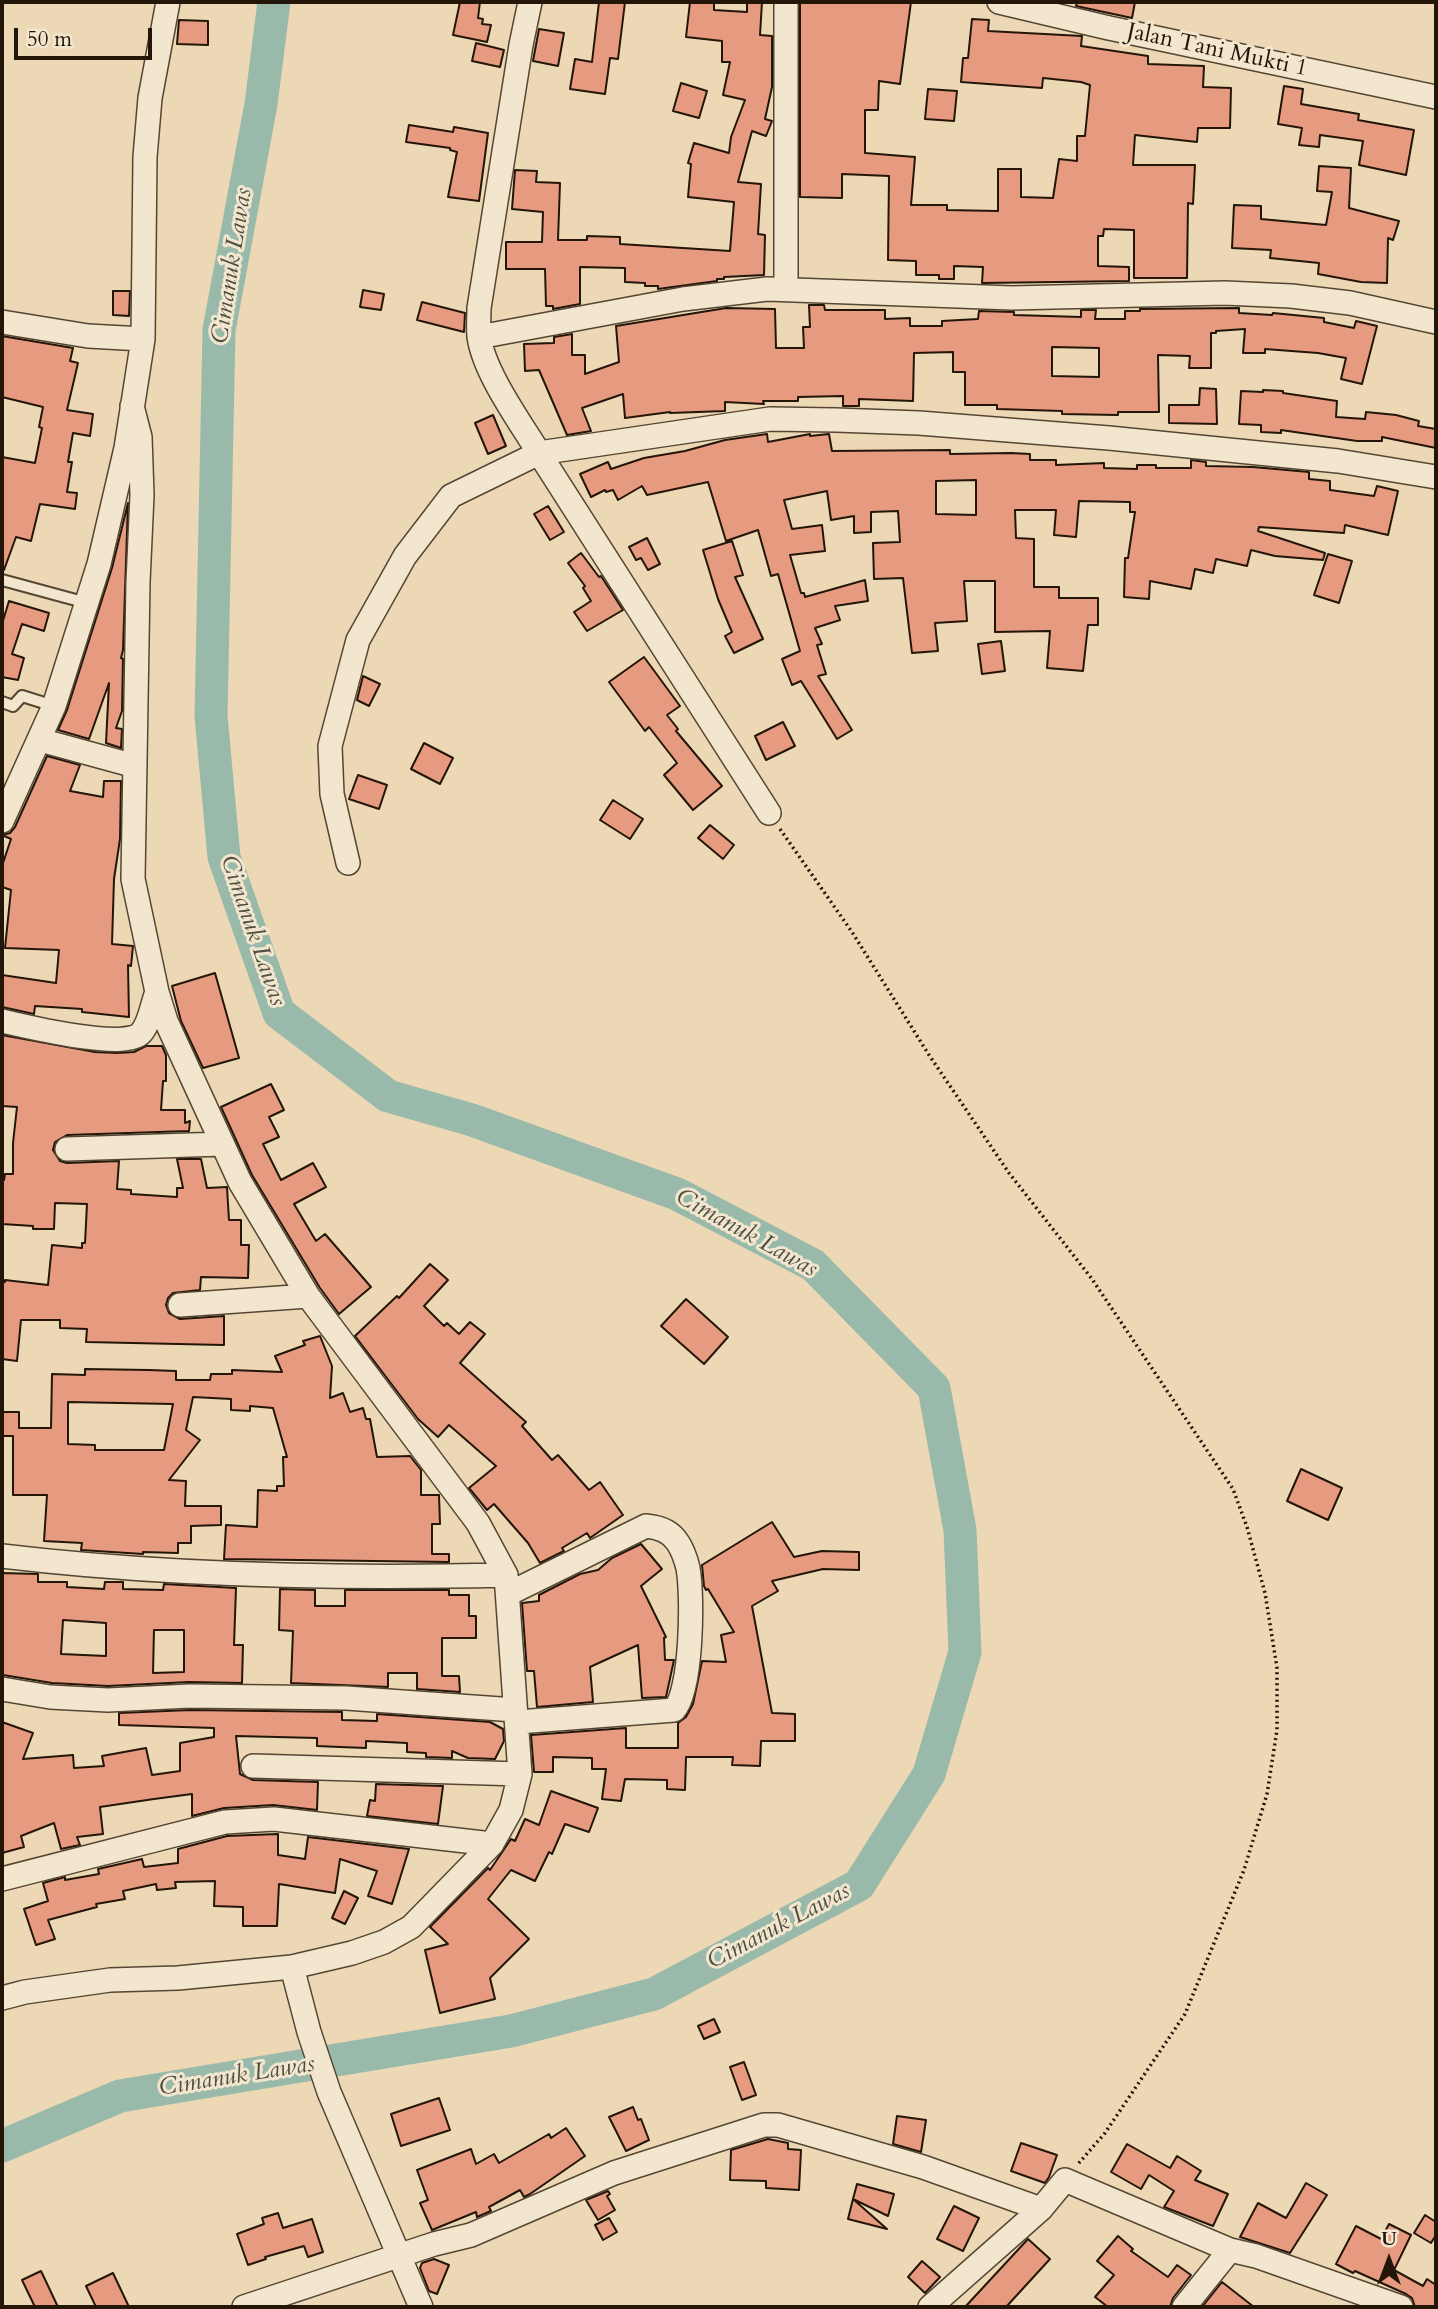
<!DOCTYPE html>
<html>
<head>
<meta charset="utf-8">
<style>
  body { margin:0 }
  #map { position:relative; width:1438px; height:2309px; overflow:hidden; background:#ecd8b4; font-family:Cardo,serif }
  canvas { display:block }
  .frame { position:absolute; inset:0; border:4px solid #231609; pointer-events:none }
  .north { position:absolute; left:1354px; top:2225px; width:70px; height:70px; -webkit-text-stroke:5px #f3e6ce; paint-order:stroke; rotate:0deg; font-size:19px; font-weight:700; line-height:28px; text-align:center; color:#231609 }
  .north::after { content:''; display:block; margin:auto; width:24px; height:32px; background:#231609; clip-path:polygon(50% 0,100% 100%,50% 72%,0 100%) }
  .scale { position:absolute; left:14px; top:28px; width:138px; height:32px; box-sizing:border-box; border:4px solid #231609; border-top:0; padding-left:9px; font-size:21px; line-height:24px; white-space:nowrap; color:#231609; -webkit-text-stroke:5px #f3e6ce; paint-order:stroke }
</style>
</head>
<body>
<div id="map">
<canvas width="1438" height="2309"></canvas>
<div class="frame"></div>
<div class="north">U</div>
<div class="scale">50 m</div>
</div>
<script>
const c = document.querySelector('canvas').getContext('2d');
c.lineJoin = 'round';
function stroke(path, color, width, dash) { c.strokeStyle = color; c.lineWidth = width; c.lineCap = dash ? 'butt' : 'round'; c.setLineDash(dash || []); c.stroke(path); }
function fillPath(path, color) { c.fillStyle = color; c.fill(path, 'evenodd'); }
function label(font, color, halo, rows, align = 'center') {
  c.font = font + ' Cardo,serif'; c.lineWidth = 6; c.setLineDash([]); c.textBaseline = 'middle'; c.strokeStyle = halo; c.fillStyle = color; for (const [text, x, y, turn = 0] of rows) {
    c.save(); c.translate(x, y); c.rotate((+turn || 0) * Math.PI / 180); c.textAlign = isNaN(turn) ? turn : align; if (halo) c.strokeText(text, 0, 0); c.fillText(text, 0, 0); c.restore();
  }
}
stroke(new Path2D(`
  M2,2146L120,2096L511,2031L654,1994L859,1885L929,1774L965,1652L960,1530L934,1388L813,1265L677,1194L472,1120L388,1096L279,1013L224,857L211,716L219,330L261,104L274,2`), '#99baaa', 33);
const building = new Path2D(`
  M460,2H480L478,18L483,19L482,24L491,25L487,42L453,35Z
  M599,2H625L618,59L610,58L605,94L570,89L575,59L592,62Z
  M690,2H714V10L747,12V2H762L760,35L772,36V87L765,119L772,121L766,136L752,131L738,182L761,184L758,234L765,235L764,275L724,277V279H717V281L658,289V286H645V283L625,282V268L580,267V304L553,309V306H546L545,269H506V242H542L543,212L512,209L515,170L537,171L536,182L560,183L558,240H587V236L620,237V244L730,251L734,202L688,197L691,164L688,163L694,143L729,153L731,137L745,100L723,95L730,62H722V41L686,37Z
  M800,2H911L900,84L879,81L878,110H865V153L915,157L911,205H947V210L998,211V169H1021V197L1053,198L1059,159L1077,161V136H1085L1090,85L1081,82L1043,78L1042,88L961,82L963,58H968L972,19L989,20L988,31L1082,36L1081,46L1148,56V64L1204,66L1203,87L1231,88L1230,128H1198L1197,142L1135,135L1133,165H1195L1193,204L1188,203L1187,278H1134V230L1104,229L1103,236H1098V266L1129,267V281L982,283L983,267L954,266V279H939V275H916V261L888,260L889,176L842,174V198L800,197Z
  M1077,2H1135L1132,18L1076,6Z
  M179,20L208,21V45L177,44Z
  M539,29L564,33L558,66L533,61Z
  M476,43L504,50L500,67L472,61Z
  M681,83L707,91L699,118L673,111Z
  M1284,86L1303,89L1301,104L1359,114L1358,120L1414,130L1406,175L1359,165L1363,141L1320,135L1319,147L1299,145L1302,128L1278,124Z
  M928,89L957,91L954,121L925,119Z
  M409,125L453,132L454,127L488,133L479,201L448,197L457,152L450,150V148L406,142Z
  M1319,166L1351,168L1349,208L1399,221L1393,240L1388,238L1387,283L1361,282L1318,274L1319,263L1270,258L1271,250L1232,248L1234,205L1261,206V219L1326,225L1332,192L1317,191Z
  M363,290L384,294L381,310L360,307Z
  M113,291H130L129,316L113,315Z
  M422,302L465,313L464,332L417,320Z
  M809,305H824L825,310H885V319L910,318V326H942V321L978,319L979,311L1014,312V315L1081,317V310H1096L1095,319H1125V311H1140V309L1239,308V313L1272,315L1273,313L1324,318V322L1354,328L1356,321L1377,326L1362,384L1341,379L1346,358L1318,353L1265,349V353H1243L1245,329L1216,331V333H1211V368H1189L1190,356L1158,355L1159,412H1118V415L1062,414V411L997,409V405H965V372H953V352L914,353L913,401L859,399V406H843V396L798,397V401H763L764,404L725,402V411L670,413V412L625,418L623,394L582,408L591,431L567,435L539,370L525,371L524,344L554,343V337L572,334V355H585V374L619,362L616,326L726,308L775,309L776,348H804L803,327H810ZM1052,347L1099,348V377L1052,376Z
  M2,336L73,348L70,361L78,363L67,410L93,414L90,436L73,433L68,462H72L67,492L77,493L75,509L40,504L31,541L16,537L4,570H2V457L35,463L42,428L39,427L43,407L2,397Z
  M1200,388L1216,389L1217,424L1169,423V405H1199Z
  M1263,390L1283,391V393L1337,401L1336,417L1365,419L1366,412L1396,415L1419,421L1418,426L1436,429V448L1382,437V441H1357L1281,430V433L1261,432V425L1239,424L1241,391L1263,392Z
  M493,415L506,446L488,454L475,423Z
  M767,434L768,442L810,434V436L829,434L832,451L950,450V454L1011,453L1030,454V460H1056V465L1104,463V468L1137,469V465H1156V468H1191V460L1206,462V466L1253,467L1309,472V479L1330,481V490L1374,496L1377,486L1398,491L1388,535L1345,525L1344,533L1259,527L1258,531L1325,553L1323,560L1275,556L1251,550L1247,566L1216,559L1213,573L1195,569L1191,589L1150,581L1149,599L1124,597L1125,558H1128L1135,512H1130V502L1079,501L1076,537L1054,535L1056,510H1015L1016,538L1034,539V587H1059V598H1098V625H1088L1083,671L1047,668L1050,631L995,632V581H964L967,621L935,623L938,651L912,653L903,578L874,579L873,543L900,542L898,511L871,512V532L854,533V516L831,520L827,491L784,500L792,529L822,525L825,551L790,555L801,593H804L805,597L865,580L868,601L835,606L840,620L815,628L822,644L817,645L826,674L818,676L852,730L837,739L801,681L792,685L782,659L800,651L778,574L771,576L758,530L726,541L708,482L647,495L642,486L618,500L613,490L606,492L605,490L591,497L580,474L608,462L611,469L644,458L685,451L725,440ZM976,480V515L936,514V481Z
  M128,503L123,650L121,658L123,659L122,711L116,728L122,729L121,748L106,743L109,683L89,739L58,730L67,710L112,568Z
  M548,506L564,532L550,540L534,514Z
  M647,538L660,564L648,570L641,558L636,560L629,547Z
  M732,541L743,575L735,577L763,639L734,653L725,636L732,632L718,599L703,550Z
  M581,553L599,577L601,576L623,610L587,631L574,612L591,601L583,588L585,586L568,563Z
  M1328,554L1352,561L1339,603L1314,595Z
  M9,601L49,613L44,631L22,624L12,654L24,658L18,680L2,677V624Z
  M1001,641L1005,671L982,674L978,644Z
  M644,657L680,706L667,715L678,729L676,731L722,786L693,810L664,775L677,763L649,727L645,731L609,682Z
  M363,676L380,684L369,706L357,700Z
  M783,722L795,746L766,760L755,736Z
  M424,743L453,758L440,784L411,769Z
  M47,756L80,765L70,791L103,797L104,781H121L120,839L114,879L112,944L133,946L131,966L128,965L129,1017L82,1012V1009L35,1006L34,1014L2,1007V975L56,983L59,950L5,948L11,890L2,887V866L11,839L2,835L10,833L15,827Z
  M358,775L387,785L379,809L349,799Z
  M613,800L643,819L630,839L600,820Z
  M710,825L734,845L723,859L698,838Z
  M215,973L239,1058L203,1068L181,1021L172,986Z
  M2,1035L95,1052L117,1053L134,1052L146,1046H162L166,1055V1081H163L161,1110H185V1123L190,1121L189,1131L67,1135L55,1142L53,1150L60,1161L67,1163L119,1161L117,1189L131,1190V1194L177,1197V1188H183L177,1159H201L207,1188L227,1187L229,1220H241V1245H249L248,1278L201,1277L200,1290L173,1293L168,1298L166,1305L169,1313L180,1319L224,1316V1345L86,1342L87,1329L60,1328V1320H21L17,1361L2,1359V1282H5V1280L48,1285L52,1245L82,1248V1243H85L87,1204L55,1203L54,1229H33V1226L2,1224V1179L4,1180L5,1174H13V1143L17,1107L2,1106Z
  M271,1084L284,1110L269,1117L279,1137L263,1144L281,1180L313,1163L326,1187L294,1204L316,1241L325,1234L371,1287L339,1314L320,1288L252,1175L221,1107Z
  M430,1264L448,1280L424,1306L444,1326L447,1323L459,1334L470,1322L485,1334L460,1363L526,1422L522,1426L552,1460L558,1455L589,1490L600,1482L623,1515L590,1538L587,1533L562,1548L564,1551L540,1563L528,1543L494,1504L487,1510L469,1488L496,1466L449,1425L438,1437L418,1419L355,1336L397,1296L399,1298Z
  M686,1299L728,1337L704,1364L661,1326Z
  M320,1336L332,1366L330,1398L343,1393L350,1412L363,1408L366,1419H370L377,1457L410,1456L421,1470V1495H439L440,1524H432V1554H449V1562L224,1559L226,1525L257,1527L258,1490L277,1491V1486H284L283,1457H287L273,1408L250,1406V1411L231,1410V1399L193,1397L186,1430L200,1440L169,1480L186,1481L185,1506H221V1525L191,1526V1543H178V1553L143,1552V1554L81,1550L82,1543L44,1541L47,1495H13V1436H2V1412H19V1428H51L52,1374L85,1375V1369L149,1370L176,1371V1380H210L211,1374H232V1370L282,1372L275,1356L305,1345L303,1341ZM68,1402L173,1404L164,1450H95V1445L68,1444Z
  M1301,1469L1342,1488L1328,1520L1287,1501Z
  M772,1522L794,1557L822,1551L859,1552V1570L823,1569L772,1581L778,1591L752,1606L772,1713L795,1714V1741H761L760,1766L732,1765L733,1757H686L685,1790L667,1789V1780L625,1779L621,1801L602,1799L606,1769H592V1758L553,1757V1772H534L531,1735L626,1728V1748H678V1723L686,1717L693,1704L702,1661L726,1662L721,1635L734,1632L708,1589L706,1590L704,1586L702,1565Z
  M641,1544L662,1569L641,1586L666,1637L664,1638L665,1660H674L666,1697L642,1698L638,1645L590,1667L593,1702L537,1707L534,1671H527L522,1603L539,1601V1595L580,1574L598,1570L612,1558Z
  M2,1573L38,1574V1582H67V1587L104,1589L105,1582H123V1589L163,1590L164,1584L236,1588L234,1645H243L242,1683L189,1682L108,1686L52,1683L3,1675ZM63,1620L106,1623V1656L61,1654ZM154,1630H184V1672L153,1673Z
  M280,1589L315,1590V1606H345V1590H449V1595H469V1616H476V1638H442V1676H459L460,1692L417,1689V1673H388V1687L291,1683L293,1631L279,1630Z
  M190,1710L342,1712V1720L377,1721V1714L490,1722L503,1729L504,1741L495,1759L468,1758L452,1751V1758L426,1757V1753L407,1752V1743L366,1741V1748L340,1747L317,1746V1738L236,1736L240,1774L253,1780L318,1782L317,1810L273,1805L224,1808L192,1816V1794L154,1799L100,1807L103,1834L77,1837L80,1845L61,1849L54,1823L21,1836L24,1847L2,1853V1722L33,1733L23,1759L73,1755L74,1768L104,1766L102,1756L146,1748L152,1775L180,1771V1743L214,1737V1728L119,1725V1713Z
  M376,1784L443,1786L438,1824L367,1816L370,1800L375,1801Z
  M551,1791L598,1808L589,1832L565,1824L552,1854L549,1852L535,1881L511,1870L488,1899L529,1939L490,1978L495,1999L440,2013L425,1950L448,1944L430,1927L488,1868L490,1870L511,1839L515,1841L525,1819L539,1825Z
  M278,1834V1855L305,1859L308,1837L409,1849L392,1904L368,1896L377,1871L340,1859L335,1893L279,1884L277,1926H243V1907L214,1906L215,1881L175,1882L176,1888L157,1890L156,1884L123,1891L125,1899L96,1904L97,1907L48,1920L55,1939L36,1945L24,1909L48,1901L43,1883L65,1877V1880L99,1874L98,1869L142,1859L144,1867L178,1863V1849L227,1836Z
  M344,1891L358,1898L345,1924L332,1918Z
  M714,2019L720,2032L704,2039L698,2026Z
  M744,2062L756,2095L742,2100L730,2067Z
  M439,2098L450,2130L401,2146L391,2114Z
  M633,2107L638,2120L641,2119L649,2140L626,2151L609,2117Z
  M897,2116L926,2120L921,2152L893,2144Z
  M566,2128L585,2156L530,2194L524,2197L520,2190L489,2207L491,2211L477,2217L476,2212L432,2230L420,2203L428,2200L417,2170L471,2149L476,2164L494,2154L499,2163L549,2134L551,2138Z
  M768,2139L788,2143V2149L801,2150L799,2190L766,2188V2181L730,2180L731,2150Z
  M1021,2143L1057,2155L1049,2177L1045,2183L1011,2171Z
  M1127,2144L1170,2168L1177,2156L1201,2171L1195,2180L1228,2194L1213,2226L1164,2207L1174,2191L1149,2175L1141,2189L1111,2172Z
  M1306,2183L1327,2195L1290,2253L1240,2237L1258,2203L1286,2218Z
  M857,2184L894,2194L888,2216L853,2199Z
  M608,2191L610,2194L607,2196L615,2210L598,2220L586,2200Z
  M853,2199L887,2229L848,2219Z
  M954,2206L979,2218L963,2251L937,2239Z
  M278,2213L283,2228L312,2219L323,2252L308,2257L304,2246L265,2257L266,2259L248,2265L237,2234L264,2224L262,2218Z
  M1425,2215L1436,2222V2235L1431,2243L1414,2233Z
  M609,2218L617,2232L603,2240L595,2225Z
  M1389,2224L1411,2235L1394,2270L1423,2286L1427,2279L1436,2285V2307H1415L1412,2298L1406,2294L1355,2271L1353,2273L1336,2264L1356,2226L1381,2239Z
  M1118,2236L1133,2249L1131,2251L1168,2277L1177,2265L1191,2275L1173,2298L1170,2307H1108L1095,2297L1114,2275L1097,2261Z
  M1028,2239L1050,2259L1006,2307H965Z
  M434,2259L449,2265L437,2294L429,2291L420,2268L422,2263Z
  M922,2261L940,2277L925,2293L908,2277Z
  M41,2271L58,2307H35L22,2280Z
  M113,2273L129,2307H96L86,2286Z
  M1222,2282L1254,2307H1202Z`);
fillPath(building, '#e69a80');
stroke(building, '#231609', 2);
const service = new Path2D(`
  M2,580L87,603
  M2,702L13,706L22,696L54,706`);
const minor = new Path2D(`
  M530,2L521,45L479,308C479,317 478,327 479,336C483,371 520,422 539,453L769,813
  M999,2L1109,28L1436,97
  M786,289V2
  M2,322L88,336L143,339
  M479,337L683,299L767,289L1012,298L1225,293L1291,296L1350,303L1436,322
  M40,740L135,766
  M2,821L54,706L99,564L126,448L143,339L145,157L150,98L168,2
  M348,863L332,794L330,746L358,640L405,556L451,496L539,453L770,419L836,420L919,423L1109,438L1338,461L1436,477
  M2,1021C24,1026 126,1051 141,1033C150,1023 152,1004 157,992
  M67,1149L222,1144
  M180,1305L308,1296
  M2,1556C169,1576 337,1579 506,1575
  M508,1594L646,1526C658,1527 671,1531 678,1543C682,1549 686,1560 688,1568C693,1595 692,1691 674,1710L518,1722
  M2,1689L50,1697L108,1700L190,1696L346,1698L515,1710
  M253,1766L520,1774
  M2,1879L225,1822L274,1819L492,1844
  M292,1967L309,2032L329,2092L421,2307
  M2,1998L25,1992L110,1980L178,1978L292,1967L352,1953L384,1942L411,1927L492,1844L511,1810L520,1774L506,1575L478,1523L308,1296L240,1182L166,1021L157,992L133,879L138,582L142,495L140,437L132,406
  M244,2307L434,2244L471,2235L614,2173L764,2125H778L923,2167L1041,2209
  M930,2307L1041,2209L1065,2180L1230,2250L1256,2256L1401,2307
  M1184,2307L1230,2250`);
stroke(service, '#554634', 14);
stroke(minor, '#554634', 26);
stroke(new Path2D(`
  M780,829L852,932L929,1055L1009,1173L1092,1279L1233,1489L1247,1527L1265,1593L1277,1668V1730L1267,1794L1244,1870L1185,2014L1105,2133L1078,2164`), '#231609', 3.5, [2, 3.5]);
stroke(service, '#f3e6ce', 10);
stroke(minor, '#f3e6ce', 23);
label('23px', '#231609', '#f3e6ce', [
  ["Jalan Tani Mukti 1",1217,51,12]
]);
label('italic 24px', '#4c4f41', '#f3e6ce', [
  ["Cimanuk Lawas",233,266,-81],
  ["Cimanuk Lawas",252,931,71],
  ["Cimanuk Lawas",746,1234,29],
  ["Cimanuk Lawas",779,1927,-28],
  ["Cimanuk Lawas",237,2077,-9]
]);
</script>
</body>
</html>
